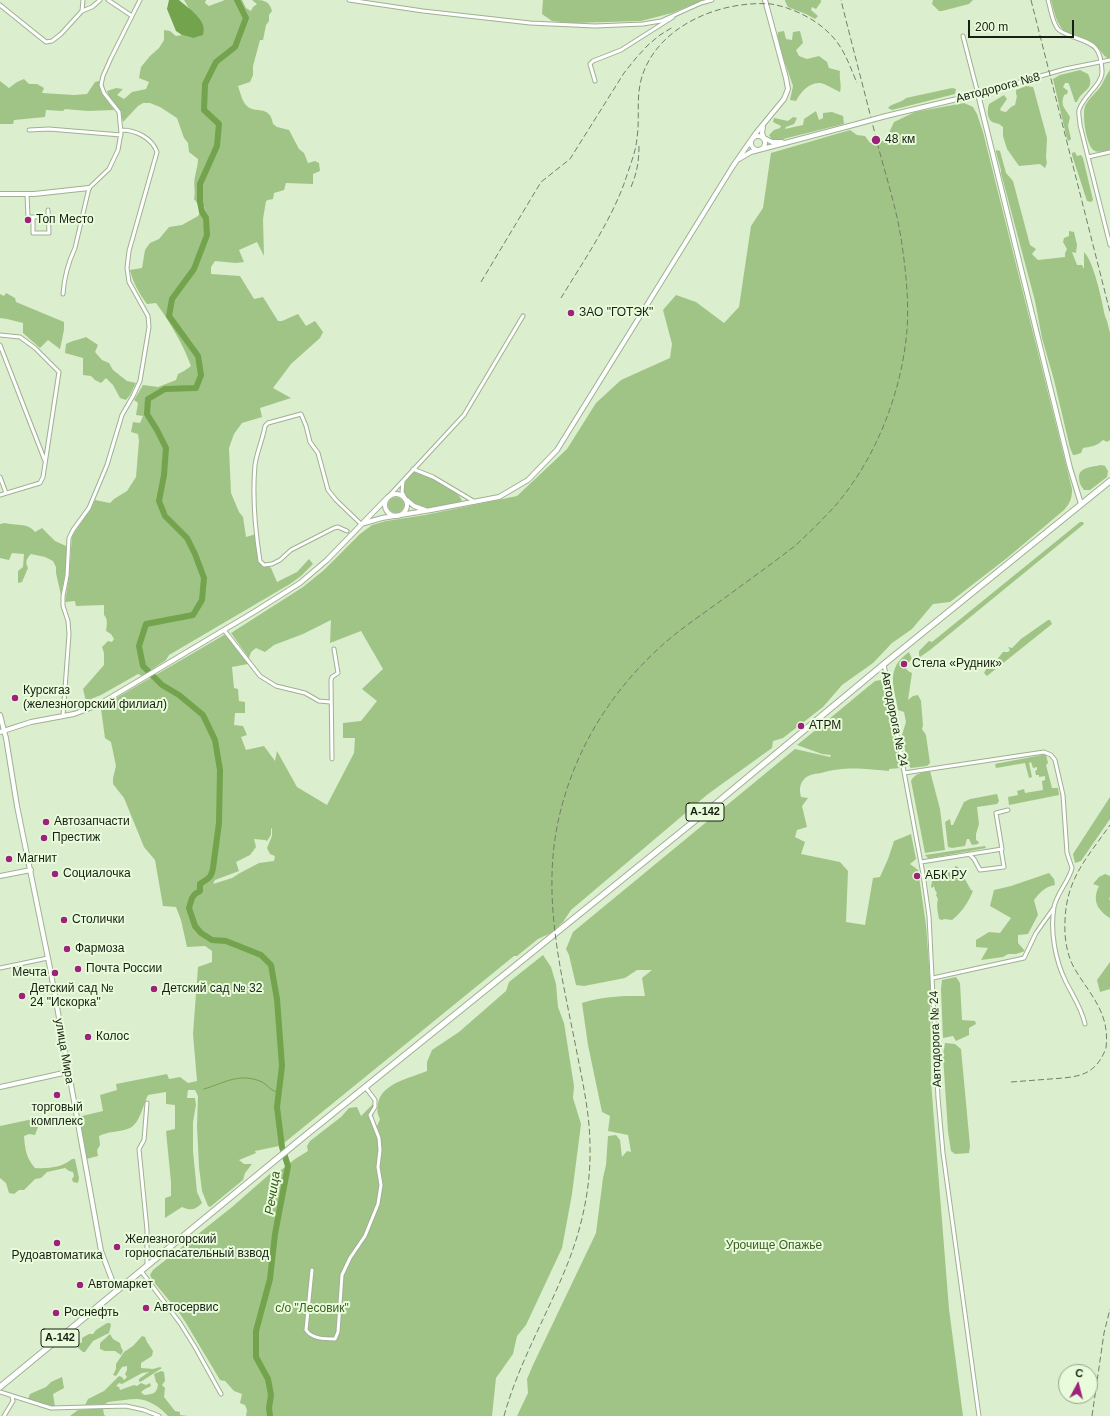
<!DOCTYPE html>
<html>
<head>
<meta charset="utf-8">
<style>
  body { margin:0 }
  #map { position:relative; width:1110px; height:1416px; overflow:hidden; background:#dbeece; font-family:Arial,sans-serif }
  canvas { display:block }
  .north { position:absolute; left:1058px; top:1364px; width:40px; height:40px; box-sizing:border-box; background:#e8fcdb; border:1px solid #95a48b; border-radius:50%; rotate:7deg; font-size:11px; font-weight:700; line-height:16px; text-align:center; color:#181f13 }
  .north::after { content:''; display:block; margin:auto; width:14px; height:18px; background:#9d2279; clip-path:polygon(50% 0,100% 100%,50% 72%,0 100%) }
  .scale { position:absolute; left:968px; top:20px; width:106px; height:18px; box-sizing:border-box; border:2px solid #181f13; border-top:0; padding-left:5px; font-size:12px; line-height:14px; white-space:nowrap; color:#181f13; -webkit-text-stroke:3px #e8fcdb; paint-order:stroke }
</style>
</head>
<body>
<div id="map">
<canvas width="1110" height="1416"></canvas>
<div class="north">С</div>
<div class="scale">200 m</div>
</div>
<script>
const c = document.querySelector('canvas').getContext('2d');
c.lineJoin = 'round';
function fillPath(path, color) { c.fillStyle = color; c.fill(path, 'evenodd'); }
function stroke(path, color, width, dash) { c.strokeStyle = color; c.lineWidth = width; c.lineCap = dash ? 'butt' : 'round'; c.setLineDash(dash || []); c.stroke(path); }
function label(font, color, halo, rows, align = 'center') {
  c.font = font + ' Arial,sans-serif'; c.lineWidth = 4; c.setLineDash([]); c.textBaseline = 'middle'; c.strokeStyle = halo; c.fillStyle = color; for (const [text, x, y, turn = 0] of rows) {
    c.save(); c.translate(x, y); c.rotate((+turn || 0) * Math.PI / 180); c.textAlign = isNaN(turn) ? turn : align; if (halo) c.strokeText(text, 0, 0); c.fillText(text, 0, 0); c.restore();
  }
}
fillPath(new Path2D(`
  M184,0H206L205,3L209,6L225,0H242L246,8L251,11L253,7L257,4L252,0C263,0 269,0 272,11L269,15V21L266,25L263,40H260L253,66V75L250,82L238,86C240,91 242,102 247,106C255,114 270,104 273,124L277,127L289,130L299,149L304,153L308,163L315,161L319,163L320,171L313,174V184L286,183L284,190L274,193L273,199L268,200L266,201L263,219L264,256L257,242L239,250L244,262L236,263L215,261L211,267V274L240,276L254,299L263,297L278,321H282L298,314L306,326L315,321L323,332L320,338L291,364L273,388L291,398L260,408L262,417L242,423L234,434L229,448L231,493L239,512L243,517L246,537L256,534L260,561L271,568L277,582L297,572L309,559L313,564L301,576L290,584L169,655L166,660L142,676L138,674L101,695L86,701L83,689L104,665V653L102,647L108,641L112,642L114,639L111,634L106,631C107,625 108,619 104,615V605L76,606L75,601L65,602L69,577L72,536L92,507L95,500L110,503L114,499L127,491L136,477L139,441L138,434L131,432L133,422L140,423L143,416L136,415L138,403L134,400L143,385L158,387L176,380L178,374L184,371L191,366C183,344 170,322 156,303L147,304C139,293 133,283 130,270L142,268L145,250L150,243L159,239L169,227L182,225L198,216L199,214L203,211L205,208L202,204H198L194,199C196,191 193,185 195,177C196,170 198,166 198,159L189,152L188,143L184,138L177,118L160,107L150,103H143L138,106L123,122C121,107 111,103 107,91L116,88L123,89L117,95L124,99L132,92L146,89L149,82L139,78L141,67L150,56L159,48L164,40V30L170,31L176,36L182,35L193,38L199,18L190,10Z
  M543,0H703L672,13L641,21L572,23L552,21L542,14Z
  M785,0H821V2L816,9L812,7L811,10L818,16L815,19L806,14L788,7L785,1Z
  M933,0H973L969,4L942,11H939L932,4Z
  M1051,0H1110V59C1102,57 1100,47 1093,43C1087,39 1079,38 1072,35C1057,30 1055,14 1051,0Z
  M784,31L786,39L792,40L793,32L800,31L803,43L796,50L799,56L807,59L819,56L827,62L829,68L840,71C839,79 842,85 840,92C835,90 831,87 826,85C813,78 801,91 796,101L790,100L793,86L777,40L778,32Z
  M1080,70L1088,74C1096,90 1081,90 1077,102H1075L1069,84L1068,83H1065L1063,87L1068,91L1067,94L1064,95C1060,106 1065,108 1070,117L1068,126L1071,139L1069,141L1067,139L1053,79L1060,75Z
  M1110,70V150C1105,151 1100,153 1095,151C1086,147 1082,115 1085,106C1089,98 1096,93 1101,86C1104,81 1106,75 1110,70Z
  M24,79L29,84H37L44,88L42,93L74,95L87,94L95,82L99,81L101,92L114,110L88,111L65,109L63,111L46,110L45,117L14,120L13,124H0V81L9,88L17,82Z
  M1026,86L1033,87L1034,90L1047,138L1046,158L1047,163L1045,168L1040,164L1019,166L1007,149L1003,136V127L999,124L992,122C987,118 987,110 989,104L1004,95L1007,99L1000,109L1001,111L1006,112L1011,107L1015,105L1017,96L1016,94V90Z
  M952,88L956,89L955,94L892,110L888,108C892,103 901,103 906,98Z
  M964,103L973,107L977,114L983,132L1072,489C1072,499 1070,503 1064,510L1007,558L950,602L933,604L912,629L892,643L873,663L842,685L823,707L783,738L773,741L772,748L708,794L571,910L563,922L551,933L538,939L517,956H514L284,1143L279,1134V1146L255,1151L256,1153L239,1160L244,1164H252L245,1173L243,1180L210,1207L208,1206L202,1191L199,1167L197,1126L198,1096L195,1090H188L187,1098H195L196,1105L193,1122V1151L197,1192L202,1203C195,1210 191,1211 182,1207L165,1218V1198L171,1196V1182L166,1131L175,1129V1105L166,1104V1092L148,1095C143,1105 140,1123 130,1128C122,1132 108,1131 99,1136L100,1145L97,1150L98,1156L86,1159L78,1117L103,1111L100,1095L117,1090L116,1084L167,1074L169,1079L180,1077L188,1083L197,1081L193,1034L198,967L212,962V951L205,946L187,947L181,920L176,907L163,906L155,860L144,847L124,798L113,784V778L116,766L111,742L105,738L101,709L107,706L111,701L224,635L227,636L249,661L248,664L232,667L234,688L238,689L239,701L245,702V713H235L234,725L243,726L247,735L241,737L246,750L264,746L275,761L277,751L297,787L327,805L354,753L355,738H343V723L361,721L377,701L362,689L383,669L361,631L330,643L331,620L303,634L274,645L265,652L256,648L251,652L249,658L231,633L303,587L324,570L360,534L372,525L386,521L425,515L517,496L567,449L596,403L621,380L670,358L672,344L663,310L676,295L696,302L724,323L739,307L751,226L763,208L771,153L850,130L857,135L865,136L870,143L888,140V135L894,122L915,112ZM272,828V836L267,848L270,854L275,856L274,861L259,863L240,873L232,878L213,884L215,880L239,871L236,862L250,855L256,847L254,839L265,840L267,841L271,835V829Z
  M816,111L819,120L823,118V113L832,112L843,116L844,124L783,139L772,140L769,135L774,130L780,128L781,126L773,122L774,118L788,121L793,117L797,118L794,124L786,127L785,129L803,125L804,119Z
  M996,150L1000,151L1006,173L1013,181L1030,245L1036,249L1032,254L1038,260L1065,257V253L1067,249L1063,242L1064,238L1069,236V231L1074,232L1077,245L1076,253L1072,252L1077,265H1082L1084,269V252C1094,262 1102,301 1105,316L1107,321L1110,333V440L1107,442L1103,440C1097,446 1090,447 1083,448L1081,453L1075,455H1073L1070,448L1054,380L1042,338L1035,301L1001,173V170L996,152Z
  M1075,152L1077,156L1081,155L1083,158L1093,200L1091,202L1087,201L1072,155V153Z
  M6,293L15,298L16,302L64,322V330L60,349L48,340L40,348L23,333V323L7,319L0,318V294L4,296Z
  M86,337L98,345L95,352L102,360L109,363L113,370L127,381L136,383L130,395L126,400L120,398L113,385L106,378L101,383L95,380L91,376L83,375V358L65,353L66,344C73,340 79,340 86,337Z
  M1101,465L1105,466L1108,471L1107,477L1090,490H1084C1081,486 1079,483 1079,478C1078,467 1093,467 1101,465Z
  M413,472H416C426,476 460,490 462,501C456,504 432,509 425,508C419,508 415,505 411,502C399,493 404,481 413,472Z
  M388 505a8 8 0 1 1 16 0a8 8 0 1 1-16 0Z
  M1080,522H1083L1084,524L930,650L920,657L919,655V651L929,641L932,642Z
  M5,523C15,526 27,522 35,532L42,528L55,541L66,546V569L61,595L56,573V567L53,561L45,557L31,554C26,559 25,562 28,568L22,582L18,583V571L23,567L24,554L12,553L9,560L0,558V524Z
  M1048,620H1050L1052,624L987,676L984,673L987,668H985L986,665L992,666L1003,652H1008L1010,650L1008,647L1012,648L1021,639Z
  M909,652L912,659L908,663L905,660L902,663L908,671L912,673L908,700L913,696L918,695L921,701L923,725L922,729L926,735L930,763L927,766L911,768L908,765L902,735L906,722L904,712L898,710C894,686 885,669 909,652Z
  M881,680L885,684L900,768L889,769V771C863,769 847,766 821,773C813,774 806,775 802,782C799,787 800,792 801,797L808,798L802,806L807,827L797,830L795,837L805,842L801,854L840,862L848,871L846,922L865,925L873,878L880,877L888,859L894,841L911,834L916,859L910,864L918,870L926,925L930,977L931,1082L949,1309L963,1416H517L528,1393L527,1379L533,1365L596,1233L603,1178L606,1165L608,1136L616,1135L620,1140L622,1157L627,1151L631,1152L628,1135L608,1131L610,1116L602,1112L588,1045L582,1003C603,996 623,996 645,996L642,978L652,970H637L625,978L584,986L576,985L569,955L566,949L573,932L795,749L830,757L831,755L822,754L797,745L817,729L826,726L829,719L875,681Z
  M1042,755H1046L1048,763L1046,765L1052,788H1058L1059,795L1009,805L1008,797L1018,795L1017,791L1024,789L1025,793L1043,790L1042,781L1045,780V776L1039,777V775H1036L1035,771L1037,770V767L1033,768L1031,762L1029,763L1032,777L1029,778L1025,763L996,768L995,764Z
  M930,771L940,809L945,850L925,853L911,781C914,774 922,772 930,771Z
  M997,794L999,801L997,804L977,807L979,824L976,834V840L979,842L978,844L972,845L969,839H967L965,846L952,848L948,847L945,822L950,819L951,825H953L964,802L970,799Z
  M1110,797V819L1081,861L1075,863L1073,854Z
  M985,846L986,848L931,858H928L925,855Z
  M955,866L958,867L971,890L973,891C968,903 962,912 952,920L944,919L942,920L939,919C938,912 936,905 938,899L936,895L937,893L935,890L934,886L932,888L931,887L933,876C938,876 943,871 949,872C951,873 953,874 955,875Z
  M1049,873L1054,879L1055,885C1046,886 1039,893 1034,900L1038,915L1028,934L1018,935V943L1025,951L1016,954H1008L1003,957L981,960L988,948L976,947V940L989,932L1000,933L1011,918L990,906L994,890L1011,886Z
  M1105,874L1110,876V897L1109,899L1110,900V918C1097,910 1092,900 1099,886L1093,884L1099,877Z
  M543,955L551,967L556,984L558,1007L564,1023L574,1086L573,1098L581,1124L572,1194L562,1248L526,1325L517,1336L513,1354L496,1378L492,1416H246L247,1410L245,1405L240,1403L242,1394L234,1391L225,1381L220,1380L186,1323L178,1311L153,1281L150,1275L153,1270L232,1207L272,1172L276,1174L295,1159L308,1151L307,1146L310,1141L341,1117L349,1108L357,1107L361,1116L374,1103L373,1119L376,1129L380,1119C377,1113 377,1111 378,1104C381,1083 411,1078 427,1071V1062L432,1050L459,1032L506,991L509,982Z
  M1110,962V989L1100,992L1097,980Z
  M956,977L960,983L962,1020L975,1021L976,1024L969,1028V1035L956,1041L953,1036L943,1038L941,989L942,980Z
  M945,1043L955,1044L961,1049L970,1146L969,1153L955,1154L951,1151L948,1132L943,1055Z
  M33,1119L36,1122L38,1127L35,1135L29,1134L24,1136C25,1149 26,1158 35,1168C48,1169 63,1167 72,1159H75L79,1178L78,1183L73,1182L72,1179L74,1176L73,1172L69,1171L65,1168L47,1172L41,1178L35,1179L24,1190H19L14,1194L9,1193L6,1183L0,1178V1126Z
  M107,1323H110L111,1325L109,1333L93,1341L85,1352H83L76,1346L82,1342V1338L89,1334H93L96,1330Z
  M110,1334L113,1339L120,1343L121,1347L123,1351L121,1355L115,1351H105L100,1349V1343Z
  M142,1336L145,1337L147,1342L153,1351L152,1356L141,1363V1368L153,1369L160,1367L162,1368L142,1381L139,1382V1379L149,1372L142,1373L122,1384L119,1383L116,1386L119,1387L120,1390L134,1385L137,1386L141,1383L146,1385L150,1383L151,1386L145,1389L141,1392L144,1395C153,1394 157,1394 158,1384L156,1382L154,1374L161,1371L164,1372L165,1381L162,1385L165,1388L164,1397L175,1411L180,1412V1415L188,1416H168C161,1408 148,1399 137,1399C128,1399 118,1401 108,1402L105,1404L85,1405L88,1399L104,1391L119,1376L122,1377L124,1380L127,1377L125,1374L127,1370V1366L122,1367L116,1376L113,1375L116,1369V1364L124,1352L133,1346Z
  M62,1377L64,1388L53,1394L55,1407L32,1401L28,1399L30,1394L46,1387L51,1382Z
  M103,1408L104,1415L106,1416H70L78,1410Z`), '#a0c486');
fillPath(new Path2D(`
  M169,0H179C189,9 208,20 203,35L193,38L182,35L176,31L167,9Z`), '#73a34c');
stroke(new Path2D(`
  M204,1089C224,1083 240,1072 262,1082C268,1085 270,1091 278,1092`), '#73a34c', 1);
stroke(new Path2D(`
  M237,0L246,18L235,47L216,62L205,84L204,110L219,124L217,146L200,184V202L202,212L206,218L207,235L194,269L172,299L169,316L198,356L201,375L196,388L165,389L148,399L147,414L157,430L166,448L164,475L159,501L165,516L187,538L195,554L204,578L202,600L193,615L146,624L139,646L143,666L162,685L179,695L203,715L215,740L220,770L219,823L213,868C211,879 208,878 200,884V891L195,894L192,898L189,908L195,926L201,933L212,940L226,941L261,955L271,965L277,999L282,1066L277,1107L282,1147L288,1166L275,1234L270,1279L256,1331V1357L268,1379L271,1395L269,1408L270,1416`), '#73a34c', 6);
const street = new Path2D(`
  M108,0L132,16
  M349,0L423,11L530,23L595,26L643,24L661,21L701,3L712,0
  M1048,0C1051,9 1052,22 1058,29C1062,33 1067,34 1071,36C1093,44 1101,45 1102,71C1103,84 1083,96 1079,110C1078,114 1080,120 1080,125L1110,245
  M0,5L46,42L52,41L61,34L82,11L92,7L100,0
  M82,11L83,0
  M963,36L978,94L1065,69L1110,60
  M595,81L590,64L593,61L621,50L673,17
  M29,130L49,129L121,135
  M1088,157L1110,152
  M27,194L28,217H33V233H49L48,210
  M33,217L48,216
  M63,294C64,278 68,263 75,248L89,188L109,169L118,150L121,133L119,112L104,93L101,85L103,76L111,58L140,0
  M0,335L20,337L35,348L59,372L43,477L40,483L0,495
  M0,345L45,461
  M413,469L433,477L475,502
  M0,477L6,493
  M403,481L402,492L405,498
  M388,497L464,415L523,316
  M347,531L338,527L334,528L291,550L280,560L272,564L264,565L260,561C255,529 252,498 255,465C257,451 263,439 265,426L268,423L301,414L306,426L310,442L318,453L328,490L336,500L361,524
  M224,630L260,676L276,686L305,693L319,701L330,702
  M884,664L923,874L929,916L938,1098L943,1153L979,1416
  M63,716L69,634L68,621L63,606V596L67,576L69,538L73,530L89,508L107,465L122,415L133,396L140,381L149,327L148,316L129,282L127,268L129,251L157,152C152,138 136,130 121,130
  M332,759L331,680L332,677L338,673L334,649
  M904,773L1044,752L1051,755L1055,760L1063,795L1067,853L1072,868C1069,881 1057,893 1054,907C1050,931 1055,960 1066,982C1073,996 1082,1009 1085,1024
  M969,854L974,859L980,870L1004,867L1001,849
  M921,862L1002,849L996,813L1008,810
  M0,968L48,958
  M933,978L1024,958L1036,933L1053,909
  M147,1265V1230L139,1149L144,1140L147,1103
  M312,1270L306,1330C312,1339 325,1339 335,1339L338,1332L342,1275L350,1258L365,1236L378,1204L381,1185L378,1167L380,1150L379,1138L370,1115L375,1107V1100L366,1088
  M141,1271L180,1323L195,1347L221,1394
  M0,1392L51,1408L126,1406L144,1410L159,1416
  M4,1416L13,1401L12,1396`);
const secondary = new Path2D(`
  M886,116L978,94L1070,468L1081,504
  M763,127L762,133L764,138L772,142H782
  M751 143a7 7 0 1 1 14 0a7 7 0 1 1-14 0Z
  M739,159L751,152L853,125
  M0,194H34L89,188
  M385 505a11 11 0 1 1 22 0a11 11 0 1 1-22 0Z
  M407,500L414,506L425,510
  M361,524L382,518L431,510L499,497L528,480L557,450L733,166L756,133L784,99L788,89L786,78L765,0
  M0,715L6,738L17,806L50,968L101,1251L112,1280L119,1289
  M0,732L31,722L74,714L98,705L254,612L300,583L327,560L388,497
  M0,876L31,870
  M0,1087L68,1072`);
const highway = new Path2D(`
  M0,1387L301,1139L713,806L884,664L1110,481`);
stroke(street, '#9fb192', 5);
stroke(secondary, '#9fb192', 6);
stroke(highway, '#9fb192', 7);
stroke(street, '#fff', 3);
stroke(secondary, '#fff', 4);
stroke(highway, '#fff', 5);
stroke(new Path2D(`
  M1031,0L1110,312
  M631,187C637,173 639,161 639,146
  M481,282L541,182L570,159L624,73L636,58L648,45L660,35L673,27
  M561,298C583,262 611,221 625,181C629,168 636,152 637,138C640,118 636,100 641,80C655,27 719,0 771,4C795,8 822,22 837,42C846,54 851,69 857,83
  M1011,1082C1024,1081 1037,1080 1050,1079C1077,1077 1095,1077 1106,1048C1110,1014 1092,997 1076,971C1067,957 1064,938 1065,921C1066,879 1087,858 1110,825
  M504,1416C518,1365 545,1319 565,1270C581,1232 591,1189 590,1147C590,1115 583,1084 577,1053C560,965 537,884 565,795C582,739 614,690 657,650C678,630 703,614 726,597C749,580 773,563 796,545C809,533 823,519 835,506C874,461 899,399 906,340C910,307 906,271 901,238C896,207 886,176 878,146C866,97 853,49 841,0
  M1092,1416L1104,1333L1110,1309`), '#727f69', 1, [6, 3]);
const secondaryBridge = new Path2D(`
  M853,125L886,116`);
stroke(secondaryBridge, '#9fb192', 6, []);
stroke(secondaryBridge, '#fff', 4);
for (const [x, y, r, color] of [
  [876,140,5,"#9d2279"],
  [28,220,4,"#9d2279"],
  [571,313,4,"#9d2279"],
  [904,664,4,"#9d2279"],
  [15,698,4,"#9d2279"],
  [801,726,4,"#9d2279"],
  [46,822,4,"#9d2279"],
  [44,838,4,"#9d2279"],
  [9,859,4,"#9d2279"],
  [55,874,4,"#9d2279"],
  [917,876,4,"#9d2279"],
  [64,920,4,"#9d2279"],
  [67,949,4,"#9d2279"],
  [78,969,4,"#9d2279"],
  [55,973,4,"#9d2279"],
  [154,989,4,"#9d2279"],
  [22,996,4,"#9d2279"],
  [88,1037,4,"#9d2279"],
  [57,1095,4,"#9d2279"],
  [57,1243,4,"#9d2279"],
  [117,1247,4,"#9d2279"],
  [80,1285,4,"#9d2279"],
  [146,1308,4,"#9d2279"],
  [56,1313,4,"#9d2279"]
]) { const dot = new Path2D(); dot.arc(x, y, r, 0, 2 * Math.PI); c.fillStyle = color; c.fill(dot); stroke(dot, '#e8fcdb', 1.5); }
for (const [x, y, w] of [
  [705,812,38],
  [60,1338,38]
]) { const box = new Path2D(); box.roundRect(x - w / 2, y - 9, w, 18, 3); c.fillStyle = '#e8fcdb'; c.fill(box); stroke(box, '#181f13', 1); }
label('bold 11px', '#181f13', null, [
  ["А-142",705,812],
  ["А-142",60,1338]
]);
label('12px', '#181f13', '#e8fcdb', [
  ["Автодорога №8",998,88,-15],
  ["Автодорога № 24",894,719,79],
  ["Автодорога № 24",936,1039,-92],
  ["улица Мира",64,1051,80]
]);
label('12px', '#181f13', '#e8fcdb', [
  ["48 км",885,140],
  ["Топ Место",36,220],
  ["ЗАО \"ГОТЭК\"",579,313],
  ["Стела «Рудник»",912,664],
  ["Курскгаз",23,691],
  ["(железногорский филиал)",23,705],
  ["АТРМ",809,726],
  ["Автозапчасти",54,822],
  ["Престиж",52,838],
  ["Магнит",17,859],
  ["Социалочка",63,874],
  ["АБК РУ",925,876],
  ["Столички",72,920],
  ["Фармоза",75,949],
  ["Почта России",86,969],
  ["Мечта",47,973,"right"],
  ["Детский сад №",30,989],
  ["24 \"Искорка\"",30,1003],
  ["Детский сад № 32",162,989],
  ["Колос",96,1037],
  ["торговый",57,1108,"center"],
  ["комплекс",57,1122,"center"],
  ["Железногорский",125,1240],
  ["горноспасательный взвод",125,1254],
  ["Рудоавтоматика",57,1256,"center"],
  ["Автомаркет",88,1285],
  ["Автосервис",154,1308],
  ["Роснефть",64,1313]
], 'left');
label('12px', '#3c5c21', '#e8fcdb', [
  ["Урочище Опажье",774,1246],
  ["с/о \"Лесовик\"",312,1309]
]);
label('italic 13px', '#355518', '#e8fcdb', [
  ["Речица",273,1193,-81]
]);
</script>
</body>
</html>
